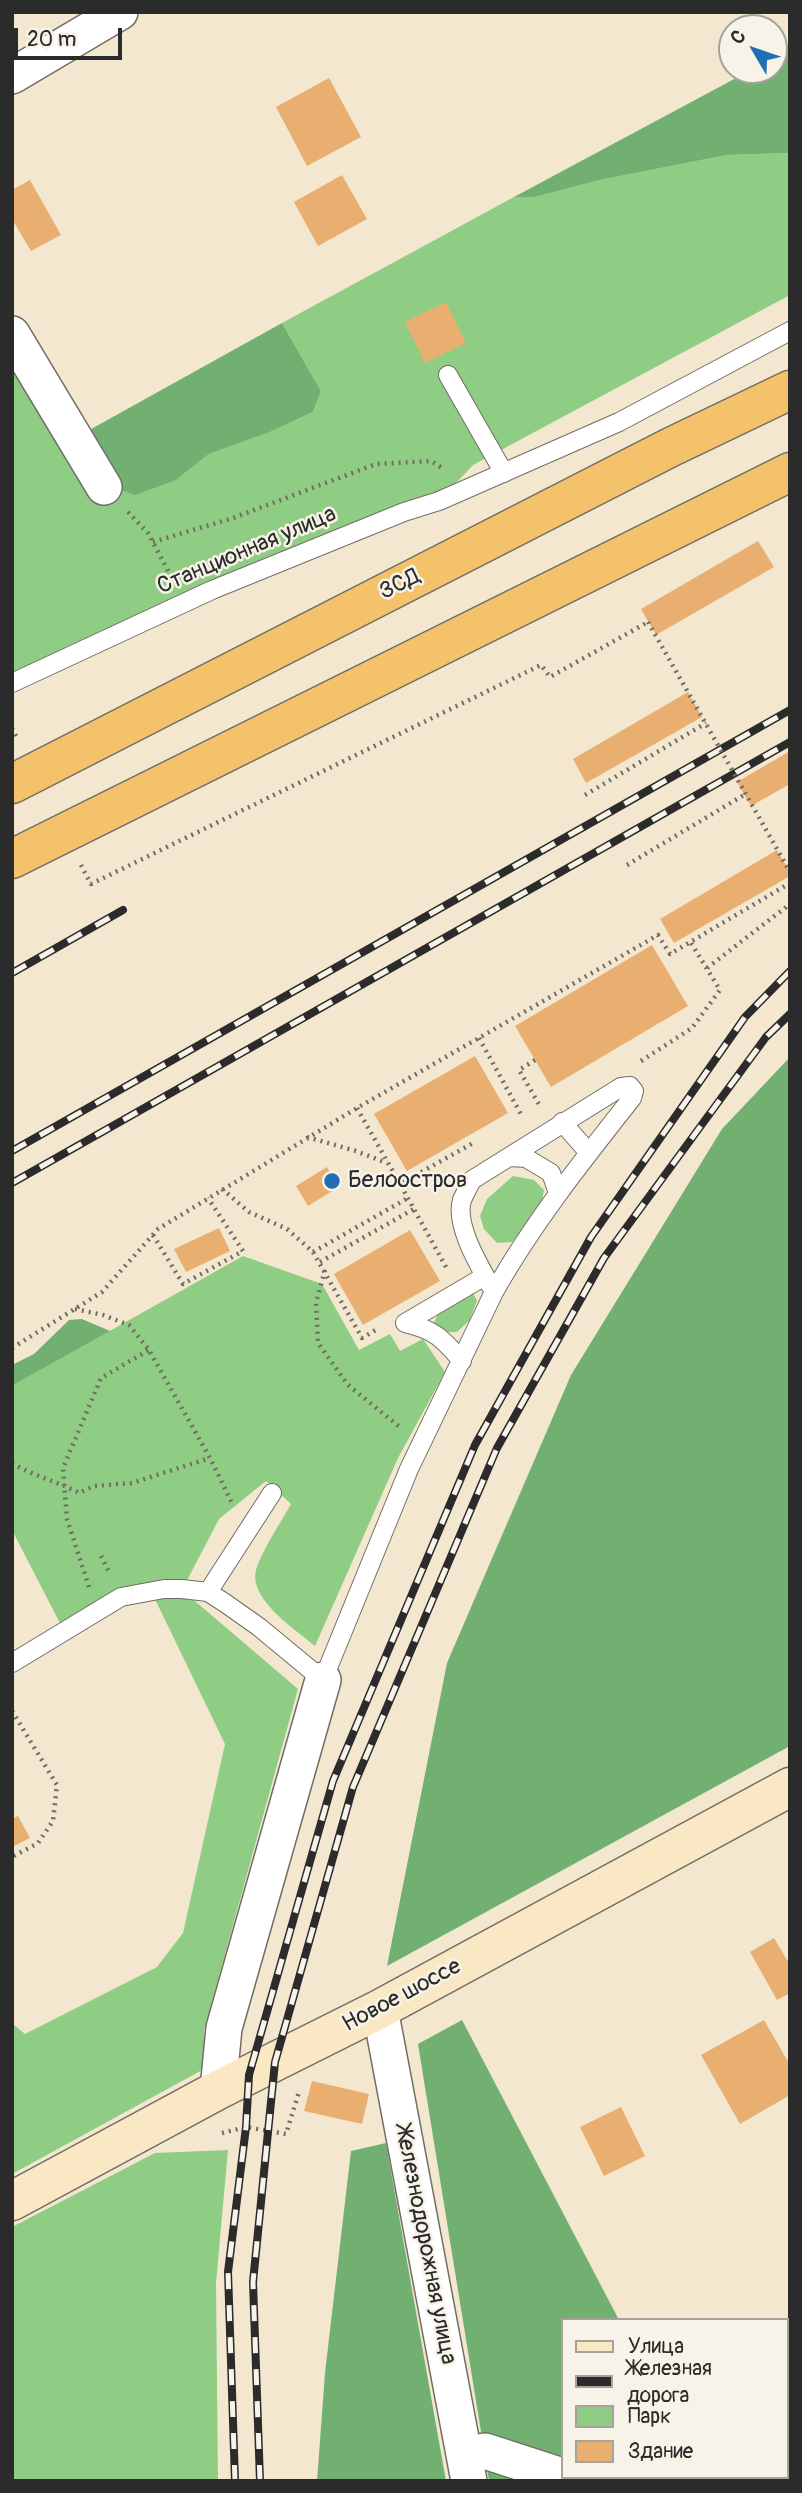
<!DOCTYPE html>
<html>
<head>
<meta charset="utf-8">
<style>
  body { margin:0 }
  #map { position:relative; width:802px; height:2493px; overflow:hidden; background:#f3e7d0; font-family:Pangolin,sans-serif }
  canvas { display:block }
  .frame { position:absolute; inset:0; border:14px solid #2b2b2b; pointer-events:none }
  .legend { position:absolute; left:561px; top:2318px; width:228px; height:161px; box-sizing:border-box; background:#f7f3e8; border:2px solid #a5a39c; margin:0; padding:9px 12px; list-style:none; font-size:21px; color:#2b2b2b }
  .legend li { display:flex; align-items:center; gap:14px; height:35px }
  .legend b { width:35px; border:2px solid #a5a39c }
  .north { position:absolute; left:718px; top:14px; width:70px; height:70px; box-sizing:border-box; background:#f7f3e8; border:2px solid #a5a39c; border-radius:50%; rotate:309deg; font-size:19px; font-weight:700; line-height:28px; text-align:center; color:#2b2b2b }
  .north::after { content:''; display:block; margin:auto; width:24px; height:32px; background:#1f6fb2; clip-path:polygon(50% 0,100% 100%,50% 72%,0 100%) }
  .scale { position:absolute; left:14px; top:28px; width:108px; height:32px; box-sizing:border-box; border:4px solid #2b2b2b; border-top:0; padding-left:9px; font-size:21px; line-height:24px; white-space:nowrap; color:#2b2b2b; -webkit-text-stroke:5px #f7f3e8; paint-order:stroke }
</style>
</head>
<body>
<div id="map">
<canvas width="802" height="2493"></canvas>
<div class="frame"></div>
<ul class="legend">
<li><b style="height:9px;background:#fae7c3"></b>Улица</li>
<li><b style="height:9px;background:#2b2b2b"></b>Железная дорога</li>
<li><b style="height:19px;background:#8ecd83"></b>Парк</li>
<li><b style="height:19px;background:#e9af71"></b>Здание</li>
</ul>
<div class="north">С</div>
<div class="scale">20 m</div>
</div>
<script>
const c = document.querySelector('canvas').getContext('2d');
c.lineJoin = 'round';
function fillPath(path, color) { c.fillStyle = color; c.fill(path, 'evenodd'); }
function stroke(path, color, width, dash) { c.strokeStyle = color; c.lineWidth = width; c.lineCap = dash ? 'butt' : 'round'; c.setLineDash(dash || []); c.stroke(path); }
function label(font, color, halo, rows, align = 'center') {
  c.font = font + ' Pangolin,sans-serif'; c.lineWidth = 5; c.setLineDash([]); c.textBaseline = 'middle'; c.strokeStyle = halo; c.fillStyle = color; for (const [text, x, y, turn = 0] of rows) {
    c.save(); c.translate(x, y); c.rotate((+turn || 0) * Math.PI / 180); c.textAlign = isNaN(turn) ? turn : align; if (halo) c.strokeText(text, 0, 0); c.fillText(text, 0, 0); c.restore();
  }
}
fillPath(new Path2D(`
  M790,153V295L473,465L439,501L12,683V336L75,438L176,480L209,454L270,432L313,412L321,391L282,323L514,197H535L600,180L727,155Z
  M513,1176L534,1180L544,1190L541,1206L512,1242L497,1243L484,1229L480,1216L487,1199Z
  M243,1256L322,1284L359,1350L390,1334L400,1351L423,1339L445,1372L398,1458L315,1646C295,1629 245,1597 257,1567C265,1545 280,1524 291,1504L266,1481L219,1519L182,1590L298,1689L204,2030V2069L12,2174V2023L25,2034L157,1967L183,1933L225,1744L152,1593L64,1631L12,1530V1386Z
  M473,1293L477,1301L469,1321L457,1332H439L434,1322L439,1313Z
  M228,2150L216,2283L218,2481H12V2227L155,2153Z`), '#8ecd83');
fillPath(new Path2D(`
  M790,49V153L727,155L600,180L535,197H514L751,70H774V57Z
  M282,323L321,391L313,412L270,432L209,454L176,480L135,495L102,483L75,438Z
  M790,1057V1746L387,1966L447,1663L571,1375L722,1129Z
  M82,1319L110,1331L12,1386V1365L34,1354L69,1320Z
  M462,2020L619,2320H562V2477L613,2481H489L418,2044Z
  M386,2143L446,2481H317L325,2373L351,2151Z`), '#72b071');
fillPath(new Path2D(`
  M329,78L361,137L307,166L276,107Z
  M342,175L367,219L318,246L294,202Z
  M30,180L61,235L31,251L12,219V190Z
  M446,302L466,343L425,363L405,322Z
  M758,541L774,567L656,635L641,609Z
  M688,692L702,717L586,783L573,759Z
  M790,751V784L751,806L737,782Z
  M777,850L790,872V876L674,943L660,919Z
  M652,945L688,1006L551,1087L515,1026Z
  M475,1056L508,1113L407,1171L374,1114Z
  M327,1167L339,1187L308,1206L296,1186Z
  M219,1228L230,1251L186,1272L174,1249Z
  M410,1230L440,1281L363,1325L334,1274Z
  M18,1816L30,1838L12,1847V1819Z
  M774,1938L790,1965V1993L777,2000L750,1952Z
  M764,2020L790,2065V2095L740,2124L701,2055Z
  M312,2081L369,2094L362,2124L304,2111Z
  M621,2107L645,2156L604,2176L580,2127Z
  M790,2367V2453L786,2455V2369Z`), '#e9af71');
const lane = new Path2D(`
  M448,375L504,473
  M12,683L212,590L404,512L439,501L619,422L790,331
  M562,1122L589,1153
  M510,1157L526,1158L551,1173L558,1193
  M462,1361C442,1338 435,1330 405,1323L485,1276
  M208,1592L272,1493
  M12,1663L121,1597L164,1589H182L208,1592L225,1603L259,1627L323,1680L409,1469L494,1292C533,1223 583,1160 632,1098L634,1091L630,1086L621,1087L472,1180C469,1186 465,1193 462,1200C454,1226 482,1270 494,1292`);
const street = new Path2D(`
  M12,76L120,12
  M12,334L104,487
  M380,2009L469,2481
  M218,2090L224,2028L323,1680
  M464,2454L485,2451L562,2476
  M565,2477L571,2479L617,2477`);
const secondary = new Path2D(`
  M12,2201L218,2090L380,2009L790,1787`);
const highway = new Path2D(`
  M12,784L671,447L790,390
  M12,859L790,472`);
stroke(lane, '#716d65', 20);
stroke(street, '#716d65', 38);
stroke(secondary, '#716d65', 41);
stroke(highway, '#716d65', 41);
stroke(new Path2D(`
  M128,512L148,533L173,580
  M153,542L233,518L376,464L431,461L444,469
  M12,728L18,740
  M585,795L706,723
  M81,865L91,884L541,665L550,677L648,622
  M627,865L744,795
  M707,968L786,907L790,902
  M479,1038L522,1116
  M535,1060L519,1070L540,1106
  M641,1061L692,1028L720,990L691,943
  M357,1108L400,1184
  M307,1137L356,1151L387,1163
  M222,1189L249,1212L287,1229L313,1252L362,1338L379,1328
  M153,1235L183,1284L243,1251L208,1198
  M313,1252L408,1198
  M320,1262L414,1209
  M446,1267L400,1184L475,1142
  M325,1270L316,1303L318,1343L348,1385L401,1428
  M75,1309L103,1315L129,1325L149,1350L210,1458L233,1505
  M12,1348L102,1292L158,1229L357,1108L658,935L670,954L790,883
  M12,1463C33,1476 57,1481 79,1493L94,1486L132,1483L210,1458
  M101,1556L110,1574
  M89,1587L67,1519L63,1468L101,1378L149,1350
  M12,1711L57,1785L53,1821L38,1843L12,1857
  M222,2133L246,2127L286,2134L299,2092
  M722,2477L725,2481`), '#716d65', 4.5, [2, 5]);
stroke(lane, '#fff', 18);
stroke(street, '#fff', 35);
stroke(secondary, '#fae7c3', 38);
stroke(highway, '#f3c26a', 38);
const rail = new Path2D(`
  M12,973L123,910
  M12,1151L790,710
  M12,1183L790,742
  M235,2481L228,2272L246,2127L249,2075L333,1781L475,1445L591,1237L745,1017L790,971
  M260,2481L253,2282L275,2062L353,1787L497,1448L604,1258L766,1037L790,1014`);
stroke(rail, '#2b2b2b', 8);
stroke(rail, '#f7f3e8', 5, [16]);
stroke(new Path2D(`
  M648,622L790,872`), '#716d65', 4.5, [2, 5]);
for (const [x, y, r, color] of [
  [332,1181,9,"#1f6fb2"]
]) { const dot = new Path2D(); dot.arc(x, y, r, 0, 2 * Math.PI); c.fillStyle = color; c.fill(dot); stroke(dot, '#f7f3e8', 2.5); }
label('23px', '#2b2b2b', '#f7f3e8', [
  ["Станционная улица",247,551,-23],
  ["ЗСД",400,585,-27],
  ["Новое шоссе",402,1996,-28],
  ["Железнодорожная улица",425,2245,79]
]);
label('23px', '#2b2b2b', '#f7f3e8', [
  ["Белоостров",348,1181]
], 'left');
</script>
</body>
</html>
